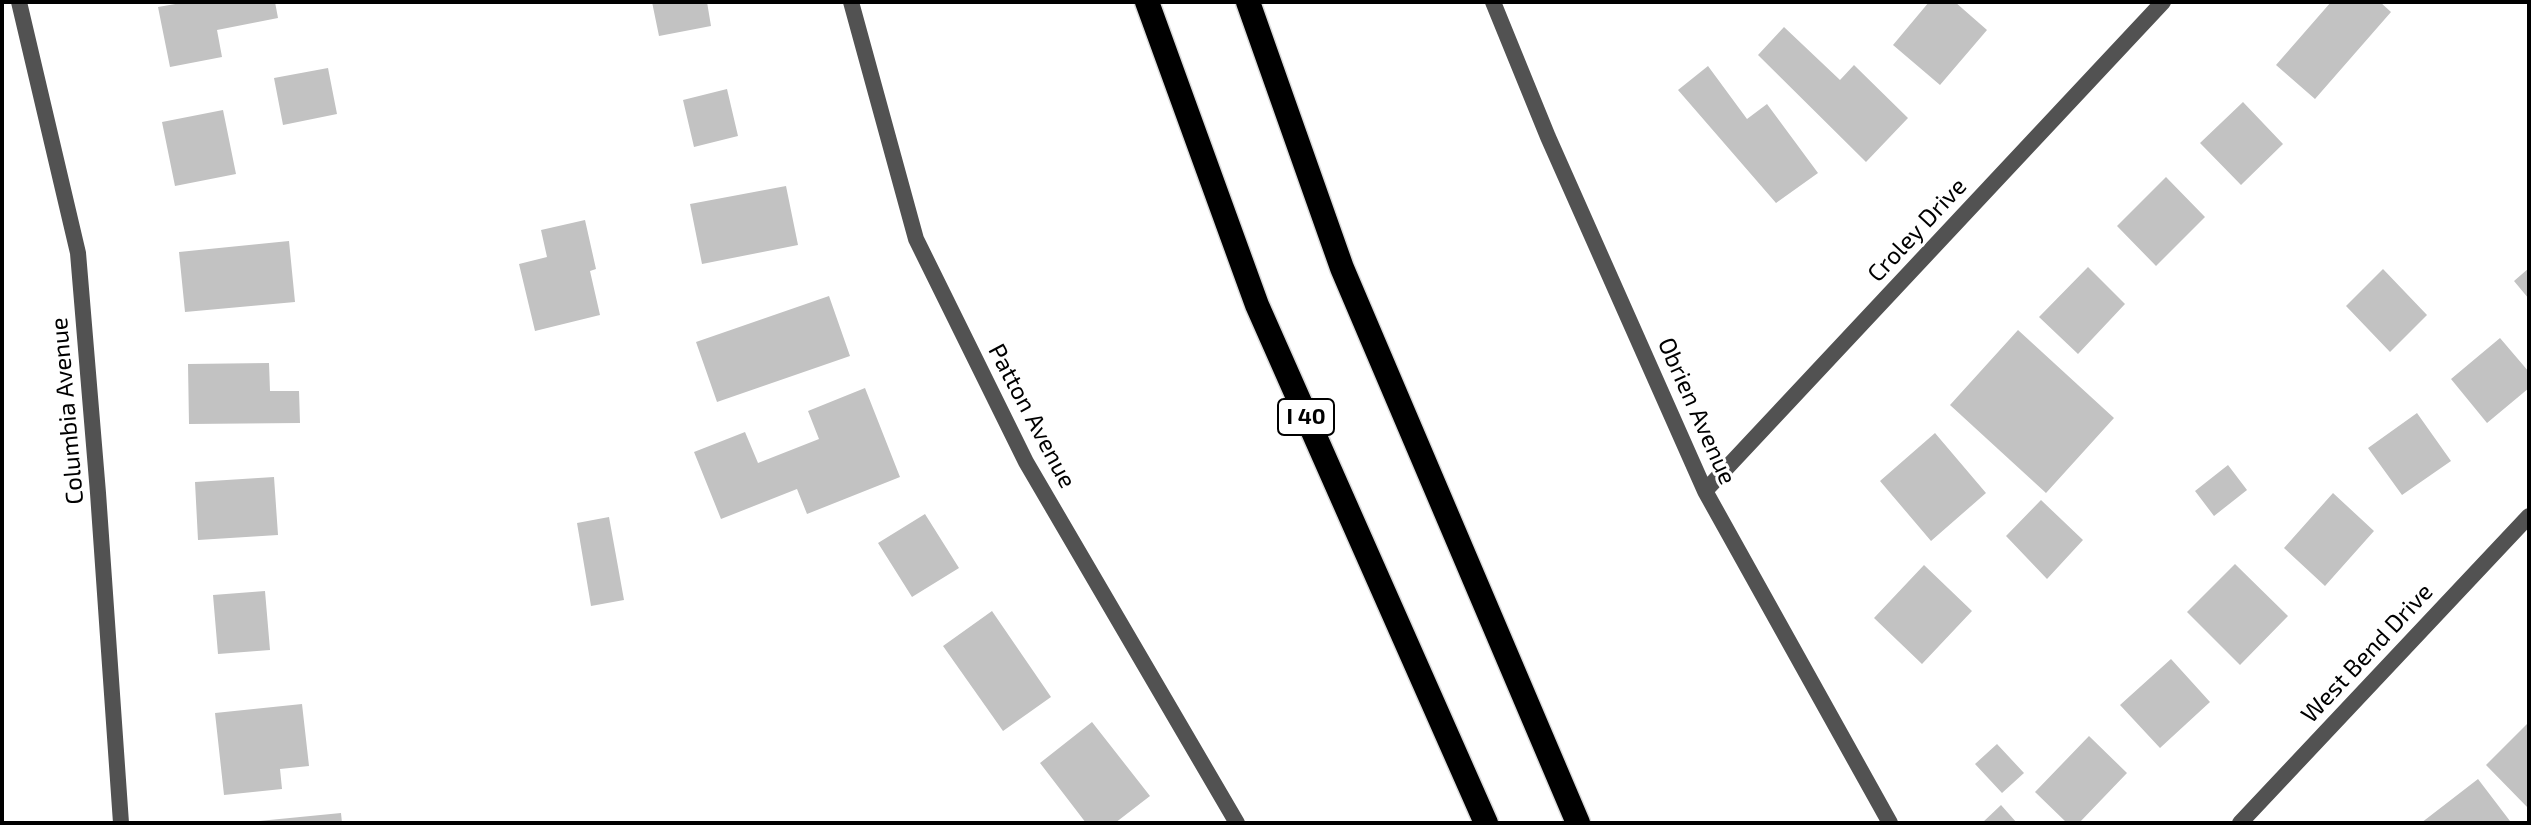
<!DOCTYPE html>
<html>
<head>
<meta charset="utf-8">
<style>
  body { margin:0 }
  #map { position:relative; width:2531px; height:825px; overflow:hidden; background:#fff; font-family:"Exo 2",sans-serif }
  canvas { display:block }
  .frame { position:absolute; inset:0; border:4px solid #000; pointer-events:none }
</style>
</head>
<body>
<div id="map">
<canvas width="2531" height="825"></canvas>
<div class="frame"></div>
</div>
<script>
const c = document.querySelector('canvas').getContext('2d');
c.lineJoin = 'round';
function fillPath(path, color) { c.fillStyle = color; c.fill(path, 'evenodd'); }
function stroke(path, color, width, dash) { c.strokeStyle = color; c.lineWidth = width; c.lineCap = dash ? 'butt' : 'round'; c.setLineDash(dash || []); c.stroke(path); }
function label(font, color, halo, rows, align = 'center') {
  c.font = font + ' "Exo 2",sans-serif'; c.lineWidth = 6; c.setLineDash([]); c.textBaseline = 'middle'; c.strokeStyle = halo; c.fillStyle = color; for (const [text, x, y, turn = 0] of rows) {
    c.save(); c.translate(x, y); c.rotate((+turn || 0) * Math.PI / 180); c.textAlign = isNaN(turn) ? turn : align; if (halo) c.strokeText(text, 0, 0); c.fillText(text, 0, 0); c.restore();
  }
}
fillPath(new Path2D(`
  M187,2H275L278,18L217,30L222,57L170,67L158,7Z
  M652,2H707L711,26L659,36Z
  M1929,2H1955L1987,30L1940,85L1893,45Z
  M2331,2H2380L2391,12L2315,99L2276,65Z
  M1784,27L1840,80L1854,65L1908,118L1866,162L1758,55Z
  M1708,66L1747,119L1767,104L1818,173L1776,203L1678,90Z
  M328,68L337,114L283,125L274,78Z
  M727,89L738,136L694,147L683,100Z
  M2243,102L2283,144L2241,185L2200,143Z
  M223,110L236,174L175,186L162,122Z
  M2166,177L2205,217L2156,266L2117,226Z
  M786,186L798,245L702,264L690,204Z
  M585,220L596,269L590,271L600,315L535,331L519,264L547,257L541,230Z
  M289,241L295,302L185,312L179,252Z
  M2088,267L2125,304L2078,354L2039,317Z
  M2529,268V299L2514,281Z
  M2383,269L2427,315L2390,352L2346,306Z
  M829,296L850,356L717,402L696,342Z
  M2018,330L2114,418L2046,493L1950,405Z
  M2500,338L2529,372V388L2487,423L2451,379Z
  M269,363L270,391H299L300,423L189,424L188,364Z
  M865,388L900,477L807,514L797,489L721,519L694,452L745,432L758,463L819,439L808,411Z
  M2417,413L2451,461L2402,495L2368,448Z
  M1935,433L1986,493L1931,541L1880,481Z
  M2228,465L2247,490L2214,516L2195,491Z
  M274,477L278,535L198,540L195,482Z
  M2333,493L2374,531L2325,586L2284,548Z
  M2041,500L2083,540L2047,579L2006,536Z
  M925,514L959,568L912,597L878,543Z
  M609,517L624,600L591,606L577,523Z
  M2235,564L2288,616L2240,665L2187,612Z
  M1924,565L1972,611L1922,664L1874,618Z
  M265,591L270,650L218,654L213,595Z
  M992,611L1051,697L1003,731L943,646Z
  M2171,659L2210,702L2160,748L2120,705Z
  M302,704L309,766L280,769L282,789L224,795L215,713Z
  M1092,722L1150,796L1115,823H1086L1040,763Z
  M2529,722V809L2486,765Z
  M2089,736L2127,773L2079,823H2067L2035,792Z
  M1997,744L2024,773L2002,793L1975,764Z
  M2478,779L2510,821L2507,823H2421Z
  M2001,805L2017,823H1982Z
  M341,813L342,823H259V821Z`), '#c2c2c2');
const motorway = new Path2D(`
  M1147,2L1257,305L1486,823
  M1248,2L1342,268L1578,823`);
stroke(motorway, '#dbdbdb', 27);
stroke(new Path2D(`
  M19,2L78,253L98,493L121,823
  M851,2L916,239L1026,462L1237,823
  M1493,2L1548,137L1705,491L1890,823
  M1705,491L2163,2
  M2240,823L2529,516`), '#525252', 16);
stroke(motorway, '#000', 24);
for (const [x, y, w] of [
  [1306,417,56]
]) { const box = new Path2D(); box.roundRect(x - w / 2, y - 18, w, 36, 6); c.fillStyle = '#fff'; c.fill(box); stroke(box, '#000', 2); }
label('bold 22px', '#000', null, [
  ["I 40",1306,417]
]);
label('24px', '#000', '#fff', [
  ["Croley Drive",1917,230,-47],
  ["Columbia Avenue",67,411,-95],
  ["Obrien Avenue",1697,411,66],
  ["Patton Avenue",1032,416,62],
  ["West Bend Drive",2367,653,-47]
]);
</script>
</body>
</html>
